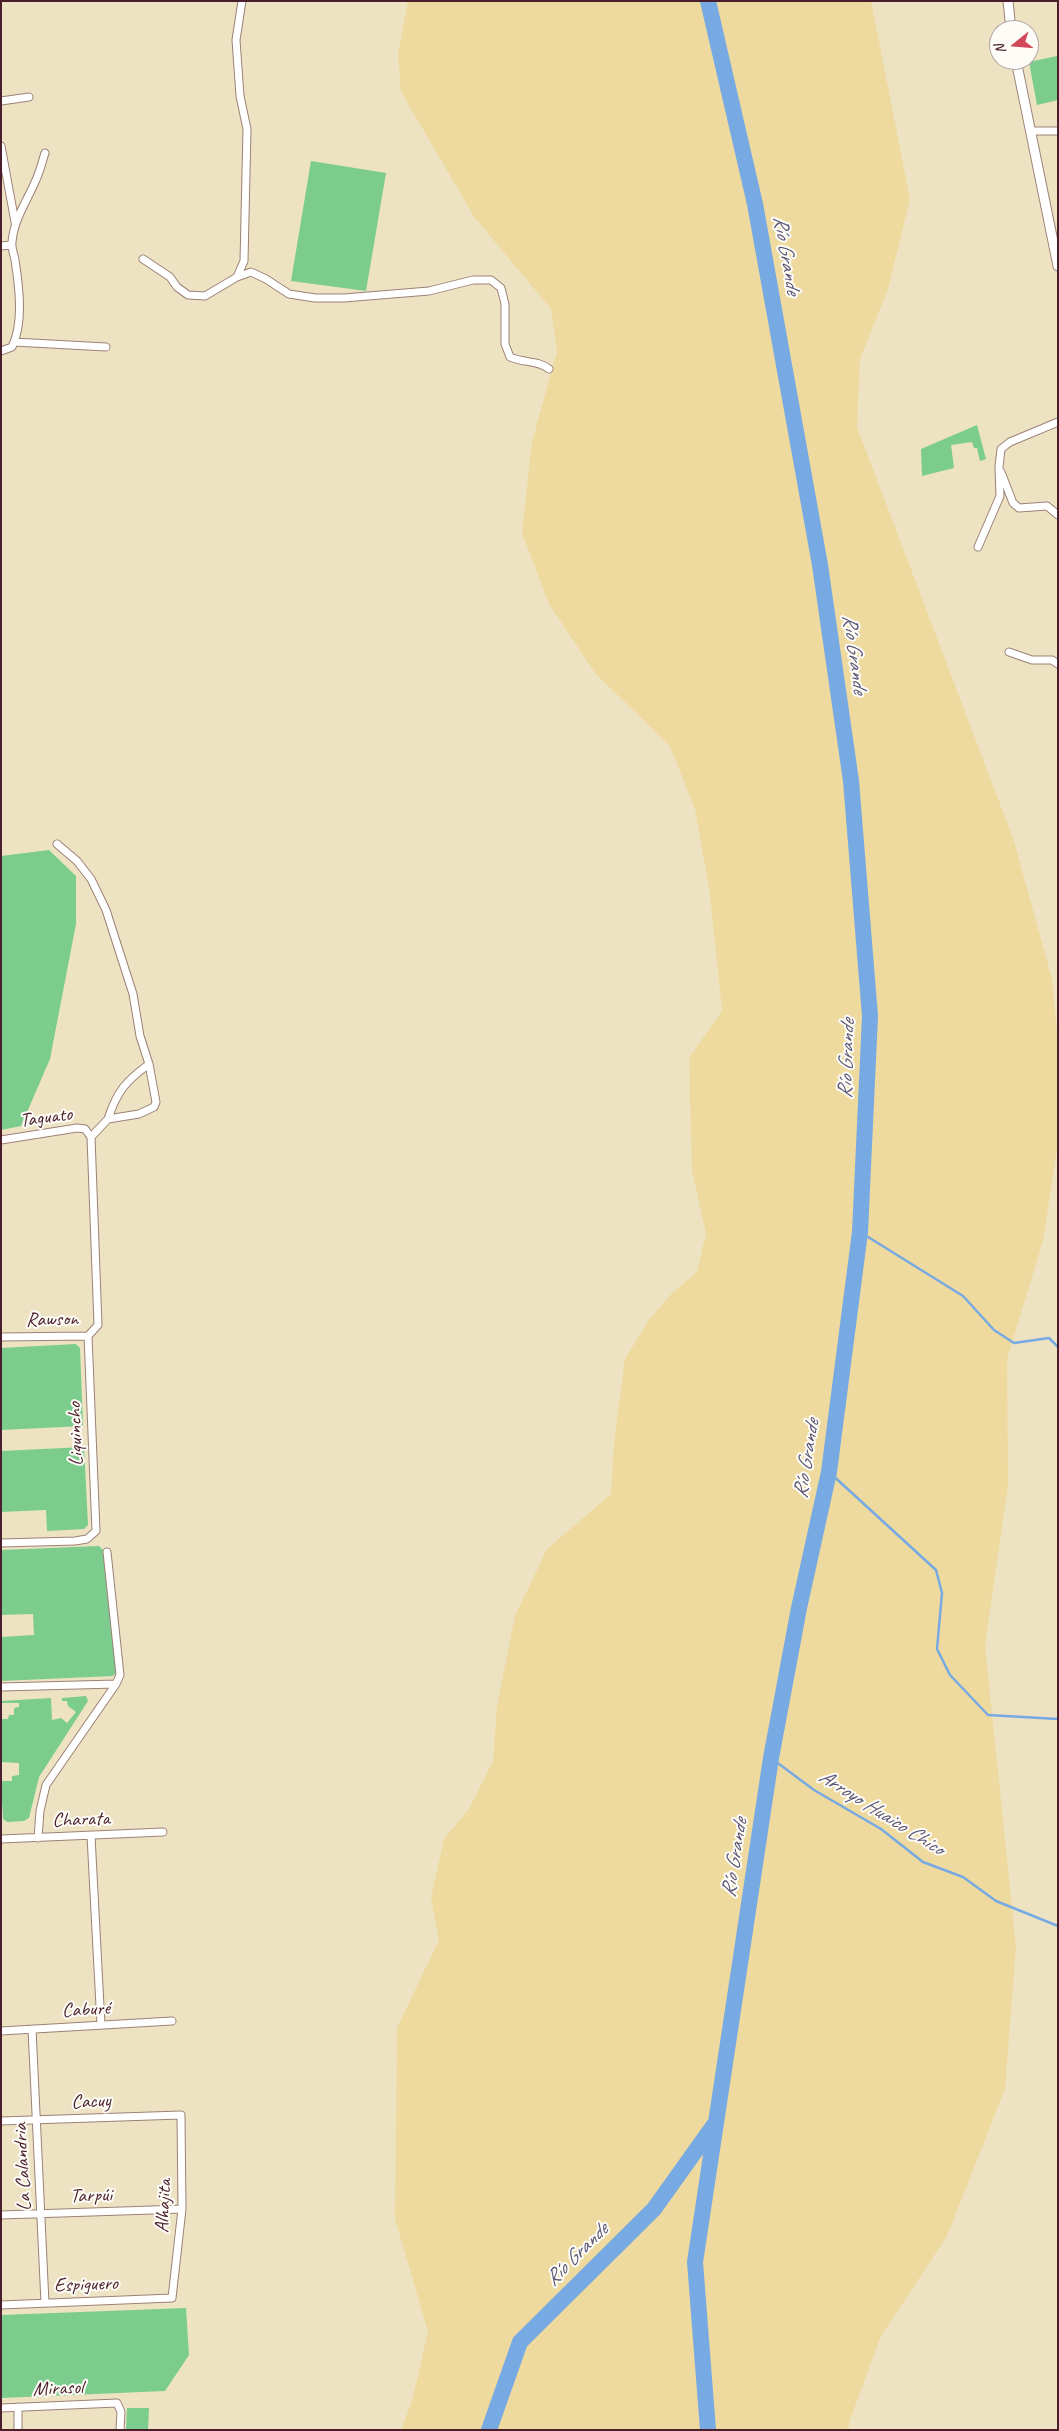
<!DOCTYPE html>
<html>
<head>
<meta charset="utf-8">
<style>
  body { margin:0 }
  #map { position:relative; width:1059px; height:2431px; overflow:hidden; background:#ede3c3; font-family:Caveat,sans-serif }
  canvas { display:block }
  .frame { position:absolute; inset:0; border:2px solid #4a1f2b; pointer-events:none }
  .north { position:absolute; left:989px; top:20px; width:50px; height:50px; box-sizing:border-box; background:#fdfcf7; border:1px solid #b5a4a5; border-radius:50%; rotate:253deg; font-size:14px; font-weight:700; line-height:20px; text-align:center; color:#4a1f2b }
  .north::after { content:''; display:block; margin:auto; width:18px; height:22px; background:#d1495b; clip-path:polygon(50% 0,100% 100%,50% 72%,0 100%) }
</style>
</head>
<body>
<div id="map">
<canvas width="1059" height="2431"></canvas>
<div class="frame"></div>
<div class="north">N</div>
</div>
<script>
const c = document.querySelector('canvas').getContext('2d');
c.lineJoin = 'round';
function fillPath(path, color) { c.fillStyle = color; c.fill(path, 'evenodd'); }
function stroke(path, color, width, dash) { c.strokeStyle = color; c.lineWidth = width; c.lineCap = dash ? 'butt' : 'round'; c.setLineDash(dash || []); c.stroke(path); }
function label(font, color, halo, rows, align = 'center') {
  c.font = font + ' Caveat,sans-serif'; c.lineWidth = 4; c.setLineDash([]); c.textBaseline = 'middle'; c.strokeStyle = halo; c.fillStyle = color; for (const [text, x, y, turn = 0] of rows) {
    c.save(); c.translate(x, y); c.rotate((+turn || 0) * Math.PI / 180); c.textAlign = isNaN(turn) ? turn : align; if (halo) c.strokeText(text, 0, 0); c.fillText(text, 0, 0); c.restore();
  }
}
fillPath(new Path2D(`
  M1057,56L1058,100L1037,105L1029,62Z
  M311,161L386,173L366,291L291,281Z
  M977,425L986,459L980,461L977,448H974L972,442L951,445L954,468L922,476L921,449Z
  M49,850L76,876V924L50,1059L21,1126L1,1130V856Z
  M76,1344L80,1348L83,1426L1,1430V1348Z
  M84,1447L88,1525L84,1529L47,1531L46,1510L1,1512V1451Z
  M99,1546L103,1550L117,1672L113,1676L1,1681V1637L34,1635L33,1614L1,1615V1550Z
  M86,1696L88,1701L39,1777L29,1818L24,1821L7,1822L3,1819L1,1781H12V1776L19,1775V1763L1,1762V1719H8L9,1715H14V1708L19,1707V1703H1V1701L51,1698L52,1720L61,1718L67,1723L76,1712L68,1706L67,1701H62V1698Z
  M186,2308L189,2355L165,2391L1,2398V2315Z
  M127,2408H149L148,2430H126Z`), '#7bcc8d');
fillPath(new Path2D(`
  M408,1H871L910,199L888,289L860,359L857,427L1014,841L1052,979L1058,1043V1143L1043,1241L1007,1359L1008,1485L985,1645L1016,1947L1005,2089L947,2236L881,2336L850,2420L848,2430H401L412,2401L428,2332L395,2219L397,2028L439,1940L431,1898L444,1839L469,1809L493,1761L497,1706L515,1616L547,1549L611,1494L614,1443L625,1359L648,1321L672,1293L697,1272L706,1233L692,1171L689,1058L722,1011L710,894L695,809L670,746L595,673L549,604L522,533L532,442L557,351L551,309L475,218L401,92L398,53Z`), '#eeda9e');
stroke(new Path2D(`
  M860,1232L963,1296L994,1330L1014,1343L1049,1338L1058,1347
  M829,1472L936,1570L942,1593L937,1649L950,1675L988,1715L1058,1719
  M771,1758L814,1790L881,1829L923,1862L963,1877L996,1901L1058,1926`), '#77a9e3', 2.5);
stroke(new Path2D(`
  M489,2430L520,2342L654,2209L714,2125
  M708,2430L695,2262L771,1758L799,1608L829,1472L860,1232L870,1016L851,781L820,565L755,204L708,1`), '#77a9e3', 16);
const minor = new Path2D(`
  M1,101L29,97
  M1030,131H1058
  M1,146L15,222
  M1,246L11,245
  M143,259L170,277L177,287L188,295L205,296L237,277L244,261L247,129L240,96L236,40L242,1
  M237,277L251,272L266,279L289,294L315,298H344L429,291L473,280H491L501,288L505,304V344L510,357C523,363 538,360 549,369
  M14,342L106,347
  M1,351L12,347C24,323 19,286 15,260C14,254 11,248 12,242C14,219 27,201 35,182C40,172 42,162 45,153
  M1001,472L1013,503L1019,508L1047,506L1058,515
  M978,547L1000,496L999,467L1001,449L1010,442L1058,422
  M1009,652L1032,660H1052L1058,664
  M57,844L77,861L91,879L106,910L133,994L140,1036L149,1064L156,1102L154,1107L139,1114L108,1119L91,1137
  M108,1119C117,1091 126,1081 149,1064
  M1,1140L77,1128L85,1129L91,1137
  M1,1337L88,1336L98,1325L91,1137
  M1,1543L75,1541L87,1539L96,1531L88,1336
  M1,1687L116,1684L120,1675L107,1552
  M91,1836L101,2025
  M38,1838L40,1811L46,1785L116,1684
  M1,1839L163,1832
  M32,2029L45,2303
  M1,2031L172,2021
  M1,2121L181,2115L182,2209L172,2298L1,2305
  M1,2215L182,2209
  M1,2408L117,2403L121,2412L120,2430
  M18,2430V2407`);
const tertiary = new Path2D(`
  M1008,1L1011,30
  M1016,60L1058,266`);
stroke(minor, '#9c8177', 9);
stroke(tertiary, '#9c8177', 11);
stroke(minor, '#fff', 7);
stroke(tertiary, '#fff', 9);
label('20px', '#4a1f2b', '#fdfcf7', [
  ["Taguato",46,1118,-8],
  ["Rawson",52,1320,-1],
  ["Liquincho",76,1434,-92],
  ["Charata",81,1820,-2],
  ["Caburé",86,2010,-3],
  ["Cacuy",91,2102,-2],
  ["La Calandria",23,2167,-93],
  ["Tarpúi",91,2196,-2],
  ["Alhajita",164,2206,-87],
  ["Espiguero",86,2285,-2],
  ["Mirasol",58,2389,-3]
]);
label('italic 21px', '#5c5675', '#fdfcf7', [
  ["Río Grande",786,255,80],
  ["Río Grande",854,654,82],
  ["Río Grande",847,1059,-88],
  ["Río Grande",807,1459,-81],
  ["Arroyo Huaico Chico",881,1813,32],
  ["Río Grande",735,1858,-81],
  ["Río Grande",577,2255,-45]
]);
</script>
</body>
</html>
